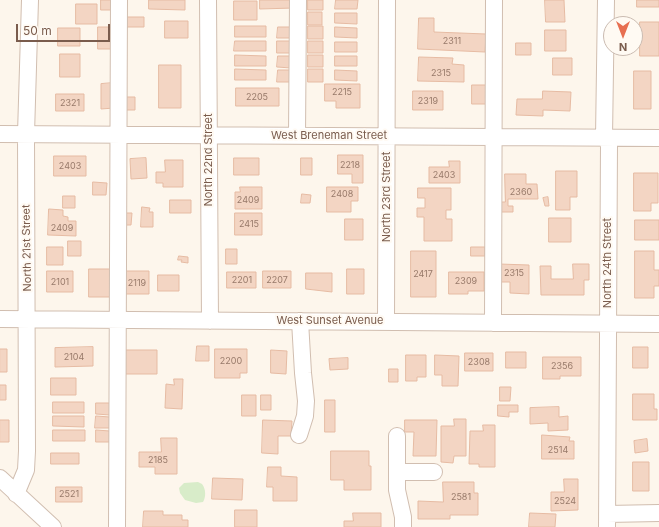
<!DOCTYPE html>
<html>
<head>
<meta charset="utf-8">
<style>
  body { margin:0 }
  #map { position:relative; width:659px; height:527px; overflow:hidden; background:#fdf6ec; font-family:Inter,sans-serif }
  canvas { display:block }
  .north { position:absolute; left:603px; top:16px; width:40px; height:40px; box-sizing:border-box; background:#fffaf3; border:1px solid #cabbb1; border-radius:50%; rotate:180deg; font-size:11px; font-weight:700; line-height:16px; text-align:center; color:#7a5c4d }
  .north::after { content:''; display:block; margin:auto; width:14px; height:18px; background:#e76f51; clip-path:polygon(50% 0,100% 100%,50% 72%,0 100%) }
  .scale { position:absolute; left:16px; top:24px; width:94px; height:18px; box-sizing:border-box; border:2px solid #7a5c4d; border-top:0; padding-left:5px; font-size:12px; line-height:14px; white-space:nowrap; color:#7a5c4d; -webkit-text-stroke:3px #fffaf3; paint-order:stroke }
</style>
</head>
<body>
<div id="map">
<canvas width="659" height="527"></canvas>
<div class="north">N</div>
<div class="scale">50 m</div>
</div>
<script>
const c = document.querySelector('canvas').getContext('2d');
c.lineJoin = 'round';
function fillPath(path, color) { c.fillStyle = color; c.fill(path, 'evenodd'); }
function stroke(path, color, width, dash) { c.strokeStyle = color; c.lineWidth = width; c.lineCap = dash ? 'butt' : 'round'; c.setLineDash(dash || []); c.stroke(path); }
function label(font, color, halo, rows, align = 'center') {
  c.font = font + ' Inter,sans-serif'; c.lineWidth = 4; c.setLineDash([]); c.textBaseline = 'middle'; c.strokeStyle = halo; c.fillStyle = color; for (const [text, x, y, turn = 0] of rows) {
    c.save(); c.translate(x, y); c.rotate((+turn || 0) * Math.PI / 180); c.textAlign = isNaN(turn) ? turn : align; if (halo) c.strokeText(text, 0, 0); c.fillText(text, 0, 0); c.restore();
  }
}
fillPath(new Path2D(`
  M184,483L198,482L202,484C206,489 206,497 203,502L196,503L185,500L180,493L179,488Z`), '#d8ecc9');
const building = new Path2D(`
  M101,0H115V10H101Z
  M149,0H185V10L149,9Z
  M260,0H294V8L260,9Z
  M308,0H323V10H308Z
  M336,0H358L357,9H335Z
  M545,0H564L565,22H546Z
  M637,0H659V7H637Z
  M234,1H257V20H234Z
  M76,4H97V24H76Z
  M308,12H322V25H308Z
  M335,13H357V24L335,23Z
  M122,17H144V27H122Z
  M419,18H434V32L486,34L485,52L418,49Z
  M165,21H188V38H165Z
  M640,22H659V56H640Z
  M235,26H266V37H235Z
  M308,26H323V39H308Z
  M98,27H113V49H98Z
  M278,27H292L291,38H277Z
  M335,27L357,28V38L335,37Z
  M58,28H80V46H58Z
  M545,30H566V51H545Z
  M235,41H266V51H234Z
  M277,41H292L291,53H277Z
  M308,41H323V53H308Z
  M335,42H357V52H335Z
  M516,43H531V55H516Z
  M60,54H80V77H60Z
  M235,55L266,56V66H235Z
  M308,55H323V67H308Z
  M278,56H292L291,68L277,67Z
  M335,56H357V66H335Z
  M419,57L453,58L452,64L464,65V82L418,81Z
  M553,58H572V75H553Z
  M159,65H181V108H159Z
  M235,69L266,70V80H235Z
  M308,69H323V82H308Z
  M278,70H292V82H277Z
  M335,70L357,71V81L335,80Z
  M634,71H651V109H634Z
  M113,83L114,108L101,109V84Z
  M325,84H360V108H336V101H325Z
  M472,85H488V104H472Z
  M236,88H279V106H236Z
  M413,91H443V110H413Z
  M543,91L571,92L570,111L543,110V116L516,115L517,99H542Z
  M56,94H84V111H56Z
  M123,97H135V110H123Z
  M338,155H363V183H352V174H338Z
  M54,156H86V176H54Z
  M146,158L147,178L131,179L130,159Z
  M234,158H259V175H234Z
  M301,158H312V175H301Z
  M165,160H183V187H163V183H156V172H165Z
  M449,161H460V183H429V167H449Z
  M556,171H577V197H570V210H556Z
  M634,173H658V203H651V211H634Z
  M505,174H526V184H537L538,199H508V206H513V212H501V202H505Z
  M93,182L107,183L106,195H93Z
  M240,187H262V209H235V192H240Z
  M327,187H358V201H351V212H327Z
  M418,188H451V210H446V219H452V241H424V217H417V208H425V198H418Z
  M302,194L311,195L310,203H301Z
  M63,196H75V208H63Z
  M548,197L549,206H545L543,198Z
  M170,200H191V213H170Z
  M142,207L150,208L149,212H153V227H141Z
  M49,209L63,210V216L68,217V221H76V236L48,235Z
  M122,213H132L131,225H121Z
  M235,213H262V235H235Z
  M549,218H571V242H549Z
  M345,219H363V240H345Z
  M635,220H659V240H635Z
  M68,241H81V256H68Z
  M47,247H63V265H47Z
  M471,247H485V256H471Z
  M226,249H237V264H226Z
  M411,251H436V297H411Z
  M635,251H654V270H659V286H654V298H635Z
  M179,256L188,257V263L181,262L182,260H178Z
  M499,264L529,265V294L510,293V282H498Z
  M573,264H589V280H584V295H541L540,266H551V279H573Z
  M89,269H113V297H89Z
  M347,269H364V294H347Z
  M47,271H73V292H47Z
  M124,271H149V294H124Z
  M263,271H291V288H263Z
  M227,272H256V288H227Z
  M449,272H484V291H468V294H449Z
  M306,273H332V292L306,289Z
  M158,275H179V291H158Z
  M197,346H209V361H196Z
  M93,347V366L55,367V348Z
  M633,347H648V368H633Z
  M0,349H7V372H0Z
  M215,349H247V373H240V378H215Z
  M126,350H157V374H126Z
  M271,350L287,351L286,374L271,373Z
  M506,352H526V368H506Z
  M465,353H493V371H465Z
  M406,355H426V377H417V381H406Z
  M435,355L459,356L458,386H442V375H435Z
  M543,357H581V376H560V379H543Z
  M348,358V369L330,370L329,359Z
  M389,369H398V382H389Z
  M51,378H76V395H51Z
  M174,379H183L182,409L165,408L166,384L174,385Z
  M0,385H6V400H0Z
  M500,387H511L510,401H500Z
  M633,394H654V409H657V420H633Z
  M242,395H256V416H242Z
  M261,395H271V410H261Z
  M325,400H335V432H325Z
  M53,402H84V413H53Z
  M96,403H110V415L96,414Z
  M498,405H518V412H509V417L498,416Z
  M559,407V417L568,416V430L548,431V423L530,424V408Z
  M53,416H84V427L53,426Z
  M96,416L110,417V428H95Z
  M454,419H466V456H454L453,463L441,462V426H454Z
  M0,420H9V442H0Z
  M263,420L292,421L291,436H278V454L262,453Z
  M405,420H437L436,456H413L414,432H405Z
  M483,425H495V467H479V464H469L470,431H483Z
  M53,430H85V441H53Z
  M96,430L110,431V442H96Z
  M542,435L570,437L569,441H574V459H542Z
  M161,438H177V474H155V467H139V452H161Z
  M647,439L648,451L635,453L634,441Z
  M331,451H369V466H371V490H344V480H331Z
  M51,453H79V464H51Z
  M633,462H649V491H633Z
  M268,467H281V476L297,477V501H273V487H267Z
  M213,478L243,479L242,500L212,499Z
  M564,479H578V510L551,511V492H564Z
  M443,482H474V493H478V515H450V519H418V501L443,502Z
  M56,487H82V502H56Z
  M235,510H257V527H235Z
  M144,511H163V515H182V520H188V527H143Z
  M353,513H381V527H344V521H353Z
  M530,513L556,514L555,527H529Z`);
fillPath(building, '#f3d5c3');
stroke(building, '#e6bba3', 1);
const minor = new Path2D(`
  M208,0L210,321
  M606,0L604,137L609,144L607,527
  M0,134L659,138
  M297,136L298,0
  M0,319L659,324
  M386,322L387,0
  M493,323L494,0
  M299,435L305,416L306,401L303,373L300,321
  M397,436V490L403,517V527
  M397,472H434
  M0,478L53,527
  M16,494L26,470L27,451L26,134L30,0
  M607,514L659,513
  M117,527L119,0`);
stroke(minor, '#d1beb0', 18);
stroke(minor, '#fff', 16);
label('9px', '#987a6a', null, [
  ["2311",452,41],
  ["2315",441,73],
  ["2215",342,92],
  ["2205",257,97],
  ["2319",428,101],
  ["2321",70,103],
  ["2218",350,165],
  ["2403",70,166],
  ["2403",444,175],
  ["2360",521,192],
  ["2408",342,194],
  ["2409",248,200],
  ["2415",249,224],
  ["2409",62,228],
  ["2315",514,273],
  ["2417",423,274],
  ["2201",242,280],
  ["2207",277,280],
  ["2309",466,281],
  ["2101",60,282],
  ["2119",137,283],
  ["2104",74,357],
  ["2200",231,361],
  ["2308",479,362],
  ["2356",562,366],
  ["2514",558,450],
  ["2185",158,460],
  ["2521",69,494],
  ["2581",461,497],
  ["2524",565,501]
]);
label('11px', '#7a5c4d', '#fffaf3', [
  ["West Breneman Street",329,136],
  ["North 22nd Street",209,160,-90],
  ["North 23rd Street",387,197,-90],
  ["North 21st Street",27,248,-91],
  ["North 24th Street",608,263,-90],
  ["West Sunset Avenue",330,321]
]);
</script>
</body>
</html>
